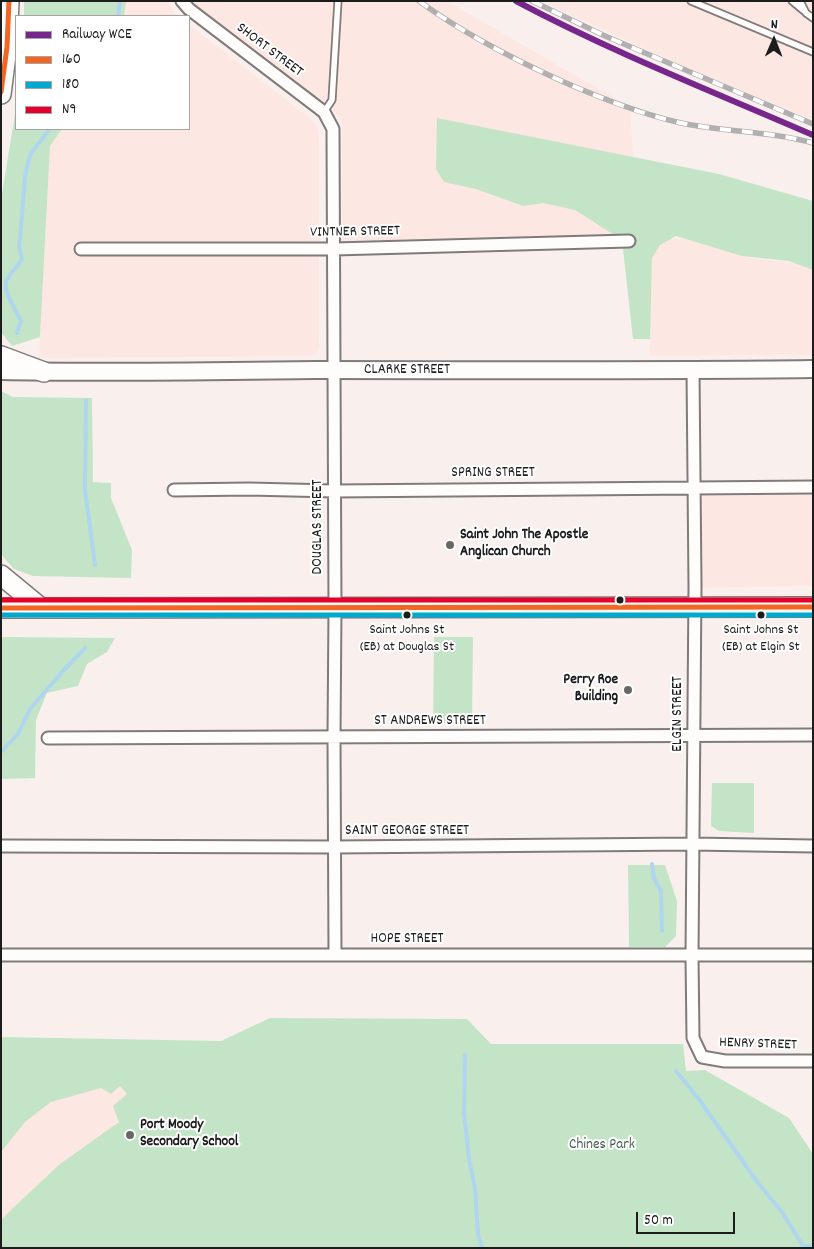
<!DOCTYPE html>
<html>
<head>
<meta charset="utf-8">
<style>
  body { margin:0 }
  #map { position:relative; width:814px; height:1249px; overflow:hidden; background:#f9f0ee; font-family:Dekko,sans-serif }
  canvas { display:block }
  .frame { position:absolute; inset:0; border:2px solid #1c1c1c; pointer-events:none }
  .legend { position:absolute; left:15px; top:15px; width:175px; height:115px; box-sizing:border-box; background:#fff; border:1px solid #a4a4a4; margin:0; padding:6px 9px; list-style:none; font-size:15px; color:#1c1c1c }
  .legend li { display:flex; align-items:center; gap:10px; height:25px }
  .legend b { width:25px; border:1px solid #a4a4a4 }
  .north { position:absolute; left:749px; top:15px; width:50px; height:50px; -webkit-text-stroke:4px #fff; paint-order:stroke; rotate:1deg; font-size:14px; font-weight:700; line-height:20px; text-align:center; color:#1c1c1c }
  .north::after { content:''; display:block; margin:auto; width:18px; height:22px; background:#1c1c1c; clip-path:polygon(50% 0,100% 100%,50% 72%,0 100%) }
  .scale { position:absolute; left:636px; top:1212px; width:99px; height:22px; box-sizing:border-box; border:2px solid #1c1c1c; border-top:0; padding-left:6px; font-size:15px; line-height:18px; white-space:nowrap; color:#1c1c1c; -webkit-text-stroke:4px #fff; paint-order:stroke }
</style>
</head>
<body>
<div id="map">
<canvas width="814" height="1249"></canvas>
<div class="frame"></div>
<ul class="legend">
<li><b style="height:6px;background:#77278b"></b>Railway WCE</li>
<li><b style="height:6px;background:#f26522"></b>160</li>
<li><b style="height:6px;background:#00a9ce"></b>180</li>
<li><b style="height:6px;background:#e4002b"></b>N9</li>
</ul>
<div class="north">N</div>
<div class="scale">50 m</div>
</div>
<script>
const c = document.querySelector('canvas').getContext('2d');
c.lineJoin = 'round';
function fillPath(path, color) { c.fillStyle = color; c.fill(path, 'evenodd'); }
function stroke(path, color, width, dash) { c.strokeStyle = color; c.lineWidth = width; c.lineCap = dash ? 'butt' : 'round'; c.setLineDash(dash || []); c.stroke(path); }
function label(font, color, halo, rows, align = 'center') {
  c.font = font + ' Dekko,sans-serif'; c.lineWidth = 4; c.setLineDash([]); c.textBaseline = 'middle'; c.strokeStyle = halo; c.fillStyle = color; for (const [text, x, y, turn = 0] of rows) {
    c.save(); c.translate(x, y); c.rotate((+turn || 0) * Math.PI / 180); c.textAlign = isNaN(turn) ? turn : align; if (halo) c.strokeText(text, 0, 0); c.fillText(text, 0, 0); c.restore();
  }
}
fillPath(new Path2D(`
  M126,1H167L175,14L178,16H124Z
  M193,1H447L630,107L637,218L650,239H693L750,258L813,265V355L650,356V240L342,246V125L341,119L334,112L205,13Z
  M543,1H811L813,5V120L672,61L564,12Z
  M189,25L309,117L314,122L318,129L319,137V349L317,353L312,356H303L39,358L50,146L62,129H189Z
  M694,488L813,489V586L694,588Z
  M1,1075H313L1,1248Z`), '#fce7e2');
fillPath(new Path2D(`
  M24,1H126L124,16H24Z
  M16,108V129H62L50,146L40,337L12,346L1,332V200Z
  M437,118L719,174L813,201V270L789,261L742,256L676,236L660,245L652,258L650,339H633L622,240L575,210L543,203L523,206L476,189L444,182L436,169Z
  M1,391L13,397L92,398L93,482L111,483V498L132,550L131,578L33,576L14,569L4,558L1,553Z
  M1,637L115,638L107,652L87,664L78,686L47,693L36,720L35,778L1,779Z
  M434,637H473L472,724L433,723Z
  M712,783H754V833L719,831L711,826Z
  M628,865H665L677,901L676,936L665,947H629Z
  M270,1018L467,1019L491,1044H683L686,1071L705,1070L789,1118L813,1154V1248H1V1220L12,1209L60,1164L119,1122L113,1106L127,1094L120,1086L111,1094L101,1088L51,1102L25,1122L1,1152V1037L221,1041Z`), '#c4e4c7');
stroke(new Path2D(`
  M118,16L120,1
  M17,333L21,321L8,296L6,289V281L12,272L20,263L22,258L19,246L20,239L25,177L28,162L31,153L50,129
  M86,401L85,490L95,565
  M1,752L18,734L30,709L63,671L85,648
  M652,864L654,878L661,891L662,931
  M465,1055L464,1113L469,1159L475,1188L478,1234L482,1248
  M676,1071L698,1098L758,1183L782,1212L803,1246H813`), '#b0d5ef', 4);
const lane = new Path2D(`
  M691,1L813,52
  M792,1L804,11
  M800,1L806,13L813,18
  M324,112L332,100L338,1`);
const street = new Path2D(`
  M182,1L189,9L324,112L333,129L335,608L334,737L335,955
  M81,249H334L629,241
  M693,370L695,587L692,956L693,1038L702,1057L725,1061H813
  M174,490L249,489L334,491L813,487
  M48,738L813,735
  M1,846L335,847L693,844L813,846
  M1,955H813`);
const secondary = new Path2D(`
  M1,371C106,373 211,371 315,370C481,370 647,371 813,369`);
const primary = new Path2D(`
  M1,94L7,47L9,1
  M1,356L44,372
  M1,575L41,608
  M1,608L813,607`);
stroke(lane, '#7f7b7a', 9);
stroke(street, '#7f7b7a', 15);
stroke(secondary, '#7f7b7a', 20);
stroke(primary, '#7f7b7a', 22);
stroke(lane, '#fefdfc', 5.5);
stroke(street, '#fefdfc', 11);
stroke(secondary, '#fefdfc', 16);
stroke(primary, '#fefdfc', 19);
const rail = new Path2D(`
  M419,1C464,34 515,60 566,83C603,99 641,114 681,123C724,132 770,131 813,143
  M532,1L605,36L813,124`);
stroke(rail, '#b1afaf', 5.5);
stroke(rail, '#fff', 4, [11]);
stroke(new Path2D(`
  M1,92L7,47L9,1
  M1,608L813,607`), '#f26522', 5);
stroke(new Path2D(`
  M1,615H813`), '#00a9ce', 5);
stroke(new Path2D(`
  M1,600H813`), '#e4002b', 5);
stroke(new Path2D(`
  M516,1C612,52 714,92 813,135`), '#77278b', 6);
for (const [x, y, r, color] of [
  [450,545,5,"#696666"],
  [620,600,4.5,"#1c1c1c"],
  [407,615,4.5,"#1c1c1c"],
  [761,615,4.5,"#1c1c1c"],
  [628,690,5,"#696666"],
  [130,1135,5,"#696666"]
]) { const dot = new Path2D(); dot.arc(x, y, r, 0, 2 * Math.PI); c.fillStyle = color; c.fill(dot); stroke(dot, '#fff', 2); }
label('14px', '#1c1c1c', '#fff', [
  ["Saint Johns St",407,631],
  ["(EB) at Douglas St",407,648],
  ["Saint Johns St",761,631],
  ["(EB) at Elgin St",761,648]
]);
label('15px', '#1c1c1c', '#fff', [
  ["SHORT STREET",269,51,37],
  ["VINTNER STREET",355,233,-1],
  ["CLARKE STREET",407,371],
  ["SPRING STREET",493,474],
  ["DOUGLAS STREET",319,527,-90],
  ["ELGIN STREET",679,714,-90],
  ["ST ANDREWS STREET",430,722],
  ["SAINT GEORGE STREET",407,832],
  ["HOPE STREET",407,940],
  ["HENRY STREET",758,1045,2]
]);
label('bold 15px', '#1c1c1c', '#fff', [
  ["Saint John The Apostle",460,536],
  ["Anglican Church",460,553],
  ["Perry Roe",618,681,"right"],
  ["Building",618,698,"right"],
  ["Port Moody",140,1126],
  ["Secondary School",140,1143]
], 'left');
label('15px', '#475f4d', '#fff', [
  ["Chines Park",602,1146]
]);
</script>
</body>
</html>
